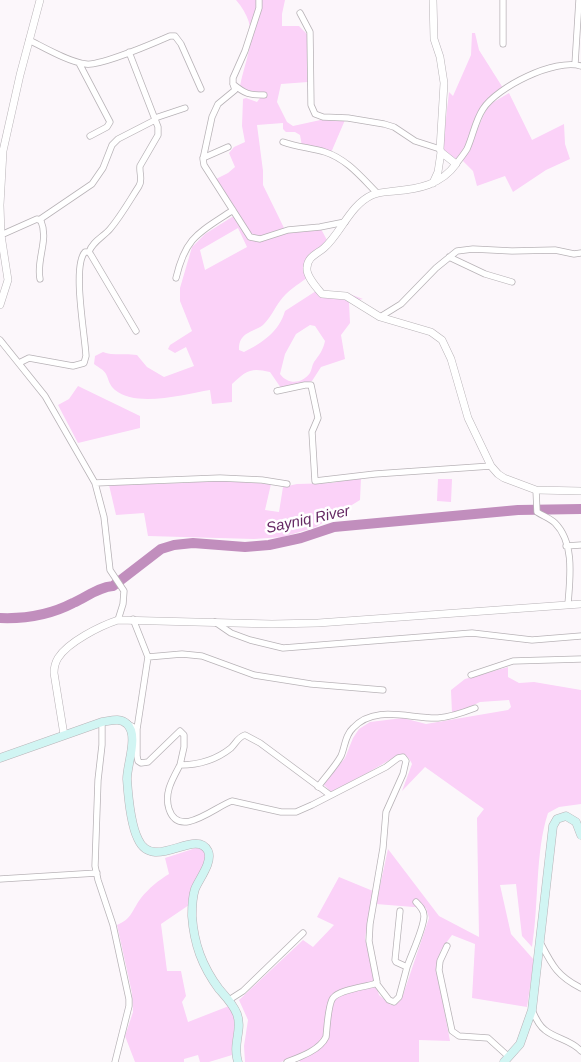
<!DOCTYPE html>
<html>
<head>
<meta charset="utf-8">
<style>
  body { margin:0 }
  canvas { display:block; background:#fcf7fb }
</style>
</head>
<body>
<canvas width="581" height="1062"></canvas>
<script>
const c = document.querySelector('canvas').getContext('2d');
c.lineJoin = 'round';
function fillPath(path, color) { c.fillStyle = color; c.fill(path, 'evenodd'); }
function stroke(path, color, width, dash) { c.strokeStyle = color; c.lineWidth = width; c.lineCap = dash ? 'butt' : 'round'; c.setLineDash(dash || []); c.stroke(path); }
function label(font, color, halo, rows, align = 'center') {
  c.font = font + ' Arial,sans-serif'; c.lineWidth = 5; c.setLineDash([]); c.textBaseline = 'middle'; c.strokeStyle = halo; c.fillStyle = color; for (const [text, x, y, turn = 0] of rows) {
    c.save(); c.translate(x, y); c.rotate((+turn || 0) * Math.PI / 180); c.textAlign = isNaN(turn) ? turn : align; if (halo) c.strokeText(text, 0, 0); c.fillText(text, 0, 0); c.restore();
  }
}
fillPath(new Path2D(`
  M236,0H285L282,14V26H299L309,36L308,82L281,84L277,102L287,122L293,126L325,119L345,120L330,155L302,146L300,135L295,132H286L283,129V123L257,125L263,171V185L286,232L321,229L328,242L309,254L304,266L317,291L335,296L344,292L363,299L349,302L350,323L341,335L345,359L321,367L312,381L281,388L270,372C250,367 246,371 232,384V402L212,404L210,390C185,394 137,408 115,390C109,385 109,380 106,374C104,370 98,367 94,364L95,356L103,352C113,356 126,353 137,355L147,367L164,377L194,366L186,347L175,353L168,349L170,345L192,331L180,301V288L192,247L205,234L232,217L237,213L216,179L228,173L235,167L229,153L234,147L245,142L242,126L243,99L246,98L257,102L260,98L266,97L265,92C257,92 246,93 240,86C247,52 262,30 236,0ZM238,228L247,247L205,270L200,250ZM307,278L316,291L285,311C279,332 262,343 244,352L239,350C238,331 256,332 264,324C271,317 274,309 280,301C287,291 297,285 307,278ZM310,325L315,326L325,341C323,350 320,354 314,362C312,365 312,369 310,373C302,384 288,385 280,374L285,354L296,334Z
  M472,33H475L479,50L503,88L482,107L465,150L455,161L444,150L443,144L449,92L453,96L471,55Z
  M509,93L532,140L564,124L565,144L570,159L546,170L513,192L505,176L477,186L473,171L463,161L486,110L492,103Z
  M78,386L140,416V428L78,443L58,405L69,399Z
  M359,477L361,478L360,500L316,527L283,537L254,539L148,536L144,513L116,515L109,485L184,483L216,480L271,484L265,510L279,512L283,487L297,484L332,483Z
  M438,479H452L451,502L437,501Z
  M508,667V677L519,683L534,682L581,690V804L559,807L548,813C535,852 539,904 532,947L522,936L516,884L500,885L511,934L534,960L527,1007L472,998L475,944L452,935L441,950L436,966L450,1041L419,1040V1062H300L296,1056L281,1062H245L244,1046L248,1020L239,1000L303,940L313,947L334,925L317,917L339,877L373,891L365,938L374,978L379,995L391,1005L399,1002L402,998L429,918L426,908L376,904L388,849L439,916L479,937L477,818L484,809L425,767L402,791L412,764C409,757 405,754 398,755L369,772L331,792L323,784L345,758L353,738L359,729L370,722L403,718L426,724L508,710L511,707L509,700L480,702L461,711L452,713L451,690L465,679Z
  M196,848L202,849L205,851L206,861L189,905L161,924L167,971H181L186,996L182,1002L188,1022L229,1006C242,1025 230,1036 232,1055L209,1062H200L198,1055L184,1059V1062H135L125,1036L133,1012L132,993L117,925C132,919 132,910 141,898C149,888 159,880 169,874L165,858Z`), '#fbd2f8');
stroke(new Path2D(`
  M0,618C25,619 50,615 73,603C87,597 98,587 113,586L161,549L174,545L193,543L245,547L269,545L301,538L334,527L518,510L581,509`), '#c18ebd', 10);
const minor = new Path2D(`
  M259,0V8L245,51L233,78V84L235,90L218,104L212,117L203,159L204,165L250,237L260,239L288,230L320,227L345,222
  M503,0V44
  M300,13L310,32L311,105L315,114L323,117L348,118L384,124L394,127L415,141L440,149
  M29,40C45,48 69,62 86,64C100,66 154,43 170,36H175L181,44L201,89
  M79,63L110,122L107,127L90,136
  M575,64L579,0
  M233,84C245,94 249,95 264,95
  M155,118L185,108
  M283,142C297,147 312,148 325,152C347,159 362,178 377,193
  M203,158L228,147
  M456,164C460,159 464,154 467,149C473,136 475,121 483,109C497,87 555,58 581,66
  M39,220L92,184L103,168L112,145L118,139L155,120
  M1,235L37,219L41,221C49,240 36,260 40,279
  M89,252C92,242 103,237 110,229C121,216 130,200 139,186C143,180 139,173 140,166L158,135V127L129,52
  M449,257L485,274L512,282
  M176,278C186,236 199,233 233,210
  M380,317L401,304L436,268L457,251L473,249L512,251L555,250L574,254L581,253
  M0,340L45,396L95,483L104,517L110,570L124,591L123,604L118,620
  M19,363L29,358L73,366L84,363L86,356C85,335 72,266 85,252H89L91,255L136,331
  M277,391L305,385H311L318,418L312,432L315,481L375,474L491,466
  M95,483L220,478L262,480L287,484
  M536,490L537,512C543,516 550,518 555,523C575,543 570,578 568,604
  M566,546L581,545
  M133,619L148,657L137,729
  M215,622L231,633L250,640L283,648L472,633L532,640L581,636
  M148,657L182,654L202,656L254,675L311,684L383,690
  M471,675L513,661L581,659
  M102,722V745L98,780L95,866L98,880L113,925L129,999V1006L115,1062
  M128,724L137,729V756L138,761L141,763L148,762L180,731L184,735V747L180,765C199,765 216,760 231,748C236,743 238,737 245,735L260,743L330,795
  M180,765C172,780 164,793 169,809C179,840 216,806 232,801L281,812H296L312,805L386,767L398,758L403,757L406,761L403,774L386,812L383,848L370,924L369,941L377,982L374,984C364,987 339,990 333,998C328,1004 327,1029 326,1037C320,1050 300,1057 287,1062
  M318,787C325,777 335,767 341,756C345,747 345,735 353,728C375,704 410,719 438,718C451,717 462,713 475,708
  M0,879L97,873
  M540,942C552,965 557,976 581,988
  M447,946L440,961L439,970L452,1031L459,1036L488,1038L509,1057
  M407,967C411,955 424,928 424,916C424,910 420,906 416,902
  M376,983L389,1000L394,1002L399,997L407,967L396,962L395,960L400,911
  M229,1000L243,991L303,933
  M532,1010C535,1017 539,1026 545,1030C556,1039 571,1040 581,1051`);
const tertiary = new Path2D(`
  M441,152L456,164C441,185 418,189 395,191C387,192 379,192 372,195C350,205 341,233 324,248C317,254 307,257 307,268C306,276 316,287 322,294L346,296L380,317L431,332L442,340L451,359L468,418L491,466L498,474L504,478L536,490L581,491
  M433,183L438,172L441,152L440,149L444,83L440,57L434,39L433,0
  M0,305L8,280L1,235L0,205L3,151L20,75L40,0
  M64,735L54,673C54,668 55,663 58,658C68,642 100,626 118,620L272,624L318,623L581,604`);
const secondary = new Path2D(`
  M0,758L102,722C110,721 120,717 127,724C139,735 127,764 127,779C128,794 131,825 138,839C153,873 196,827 208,851C213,862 199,879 195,889C192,898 192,906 192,916C194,944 202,966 219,989C226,997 233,1004 237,1014C243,1030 232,1043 238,1062
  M504,1062L520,1044L532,1010L553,826L557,819L566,816L576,822L581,835`);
stroke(minor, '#b8b3b7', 7);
stroke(tertiary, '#b8b3b7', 8);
stroke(secondary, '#b8b3b7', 9);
stroke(minor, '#fff', 5.5);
stroke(tertiary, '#fff', 7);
stroke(secondary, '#d1f5f3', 8);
label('italic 15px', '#652863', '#fff', [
  ["Sayniq River",308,520,-12]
]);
</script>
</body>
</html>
